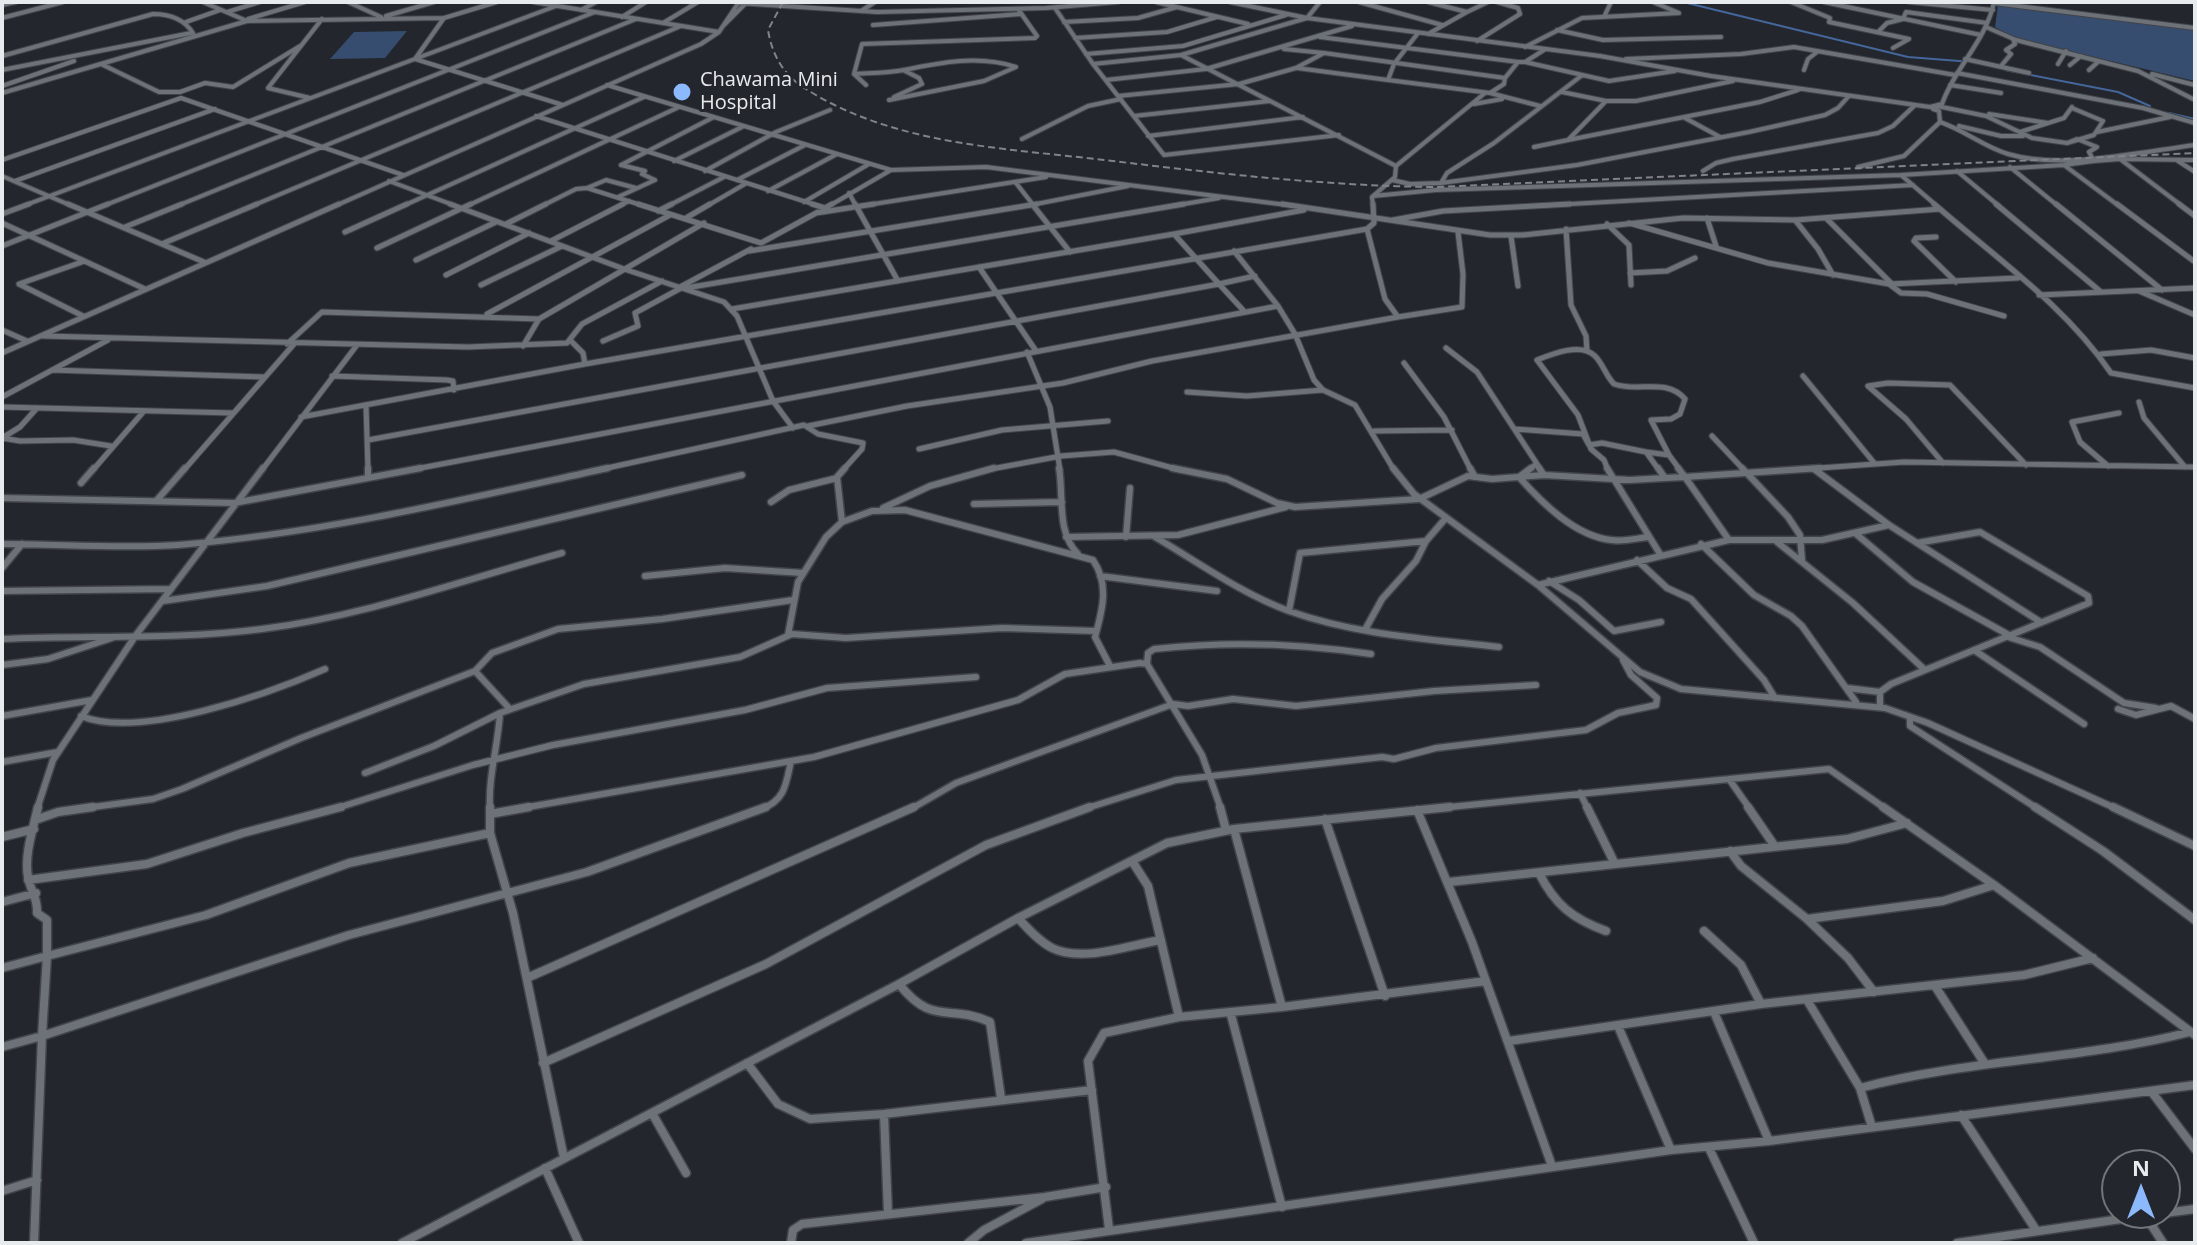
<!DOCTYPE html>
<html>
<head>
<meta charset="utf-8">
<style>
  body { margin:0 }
  #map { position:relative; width:2197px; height:1245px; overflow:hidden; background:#23262c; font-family:"Open Sans",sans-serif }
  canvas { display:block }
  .frame { position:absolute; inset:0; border:4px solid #e8ebee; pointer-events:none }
  .north { position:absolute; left:2101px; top:1149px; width:80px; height:80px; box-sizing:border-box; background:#23262c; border:2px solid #72757a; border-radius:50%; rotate:0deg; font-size:22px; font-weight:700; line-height:32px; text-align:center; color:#e8ebee }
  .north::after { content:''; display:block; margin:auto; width:28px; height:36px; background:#8cb9fc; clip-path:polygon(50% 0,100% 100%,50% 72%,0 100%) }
</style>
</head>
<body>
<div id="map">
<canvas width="2197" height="1245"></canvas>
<div class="frame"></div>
<div class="north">N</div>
</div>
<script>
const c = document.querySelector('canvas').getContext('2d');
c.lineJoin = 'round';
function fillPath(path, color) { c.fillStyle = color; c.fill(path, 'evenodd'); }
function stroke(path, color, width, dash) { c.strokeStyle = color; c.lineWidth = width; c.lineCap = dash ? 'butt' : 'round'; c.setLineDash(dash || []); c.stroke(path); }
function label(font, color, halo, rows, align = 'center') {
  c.font = font + ' "Open Sans",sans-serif'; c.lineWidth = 6; c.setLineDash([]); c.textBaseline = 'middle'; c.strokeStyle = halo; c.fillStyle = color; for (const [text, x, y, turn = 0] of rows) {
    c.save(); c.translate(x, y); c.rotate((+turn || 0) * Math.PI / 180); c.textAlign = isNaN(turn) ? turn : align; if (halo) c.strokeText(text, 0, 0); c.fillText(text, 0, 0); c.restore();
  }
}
fillPath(new Path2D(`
  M1998,5L2195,27V81L2014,38L1995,27Z
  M407,31L385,58L330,59L354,32Z`), '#364d70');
stroke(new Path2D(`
  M1683,2L1908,57L1972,62
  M2005,70L2118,92L2150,106
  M2169,113L2195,119`), '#44669a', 2);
const minorFar3 = new Path2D(`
  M203,2L247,21
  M348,2L381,17
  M533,2L719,32
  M1156,2L1248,24
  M1230,2L1307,18L1600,56L1711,76L1930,107L1942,104C1955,67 1986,41 1994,2
  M1359,2L1442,25
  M1428,2L1467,12L1428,34
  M1791,2L1830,18L1829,22L1909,39L1893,48
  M1824,2L1981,35
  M1909,2L1993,10
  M737,3L877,12L1046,8L1118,2
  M1994,3L2195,28
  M2,5L16,2
  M1055,8L1093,64L1164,155L1339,135
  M581,10L596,2
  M861,11L875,2
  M227,12L260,2
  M1467,12L1488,2
  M386,16L434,2
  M622,17L646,2
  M1604,17L1611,2
  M2,18L63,2
  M444,18L415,59L563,105
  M248,19L305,2
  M186,22L220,10
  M1064,22L1138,18L1177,7
  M663,23L698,2
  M724,25L747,2
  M873,25L1021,14
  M1986,27L2016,40L2138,71L2195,100
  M1557,30L1603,40L1721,37
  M1879,31L1887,23L1903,19L1906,12L1987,23
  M1320,37L1518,62
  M1075,38L1167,32L1217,17
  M1477,41L1520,14L1518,8L1497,2
  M1525,47L1582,18L1679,13L1653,2
  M1284,49L1324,53
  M1086,54L1183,46L1286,15
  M1181,55L1307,18L1320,2
  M2,56L153,14C170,14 184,19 193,33
  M1626,59L1741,54L1794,47L1955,75
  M1965,59L2029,73
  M1525,62L1609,81L1675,71
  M101,64L159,92H180L205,83L233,87L300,46
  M1093,64L1181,55L1396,166
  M2058,64L2066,51
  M2070,65L2081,56
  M2001,66L2011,54L2006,50L2015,44L2013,39
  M1297,68L1388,80L1394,64L1418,33
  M2,70L191,33
  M1804,70L1808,59L1817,52
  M2089,70L2099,61
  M1957,73L2143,108L2195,123
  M854,74C870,73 888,73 904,70C942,62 979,55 1016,67L984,81L889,100
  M2152,74L2195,85
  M1581,76L1494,143L1447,173L1441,183L1577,165L1749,132L1825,115L1838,108L1848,97
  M1106,80L1206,69L1352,26
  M1388,80L1490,93L1504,84L1505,78
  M607,85L891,170L986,167L1295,206
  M866,85L854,74L862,44L1035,38L1037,36L1018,9
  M1950,85L2001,93
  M2,86L74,61
  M2,93L247,21L444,18L497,2
  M1490,93L1540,106
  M1118,96L1239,84L1296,68L1324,53L1505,78L1518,62H1525L1544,50
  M894,97L922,84L919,78L903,70
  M310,98L268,88L322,19
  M1606,101H1636L1733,81
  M1474,104L1502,99
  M1937,106L1986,116L2032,138L2067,143L2094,135L2103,121L2072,108
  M1989,114L2048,123
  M536,116L819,206
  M1134,116L1270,101
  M1685,118L1720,137
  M1940,122C1964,130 1984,147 2008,154C2062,170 2140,152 2195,145
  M1959,126L2001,136H2023
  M2020,132L2064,118L2072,107
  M2097,132L2170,117
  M1148,136L1303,117
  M1022,139L1088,106L1121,99
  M1568,140L1760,102L1798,90
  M2067,143L2077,139L2097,147L2089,152L2094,161L2064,165L2119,206
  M1534,147L1568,140L1606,101L1562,92
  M2120,159L2195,160
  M2,160L181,98L403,175
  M674,161L742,127
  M2094,161L2120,159L2182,206
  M2178,161L2195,172
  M621,165L712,118
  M1858,167L1904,156L1940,122L1939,111L1933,109
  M2010,167L2058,206
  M705,171L776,132L830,110
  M1703,171L1716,163L1733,159L1878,133L1893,126L1914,106
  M1957,171L1999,206
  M1901,175L1937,206
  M2,176L72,206
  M737,180L805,145
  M1392,180L1410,184L1441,183
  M15,181L215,109
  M389,181L456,206
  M1016,183L1034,206
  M587,188L606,180L636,188
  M768,191L837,154
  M849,193L856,206
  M1373,196L1436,190L1901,175L2064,165
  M618,197L655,180L642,174L645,171L621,165
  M804,202L869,164
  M23,206L556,6
  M103,206L595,12
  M177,206L636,19
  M252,206L681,26
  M335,206L701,44L719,32L739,2
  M403,206L644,97
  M467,206L679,107
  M542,206L576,189L587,188L644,206
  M619,206L629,201
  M668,206L724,177
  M707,206L745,184
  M829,206L891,170
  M861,206L1046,177
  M1026,206L1128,186
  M1172,206L1219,198
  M1373,206L1372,197L1395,177L1396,166L1485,93
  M1534,206L1913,185`);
const minorFar2 = new Path2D(`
  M68,204L204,262
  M450,204L624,269L724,302L737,316L773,401L793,428
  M638,204L761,243
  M812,204L825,208L832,204
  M855,204L898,281
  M1032,204L1070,252
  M1282,204L1490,235H1523L1683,218L1795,220L1940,209C2000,261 2066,307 2111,373L2195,388
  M1934,204L1940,209
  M1996,204L2101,292
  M2056,204L2162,290
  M2117,204L2195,262
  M2179,204L2195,216
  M658,211L672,204
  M816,213L874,204
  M2,214L29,204
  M686,218L710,204
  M1707,218L1716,246
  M1826,218L1891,283
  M1393,220L1443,211L1570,204
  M1795,220L1818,249L1833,275
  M2,223L145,289
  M1629,223L1768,263L1889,284L1901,293L1927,294L2004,316
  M506,224L546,204
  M1607,224L1629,245L1631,285
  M125,227L182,204
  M1566,229L1571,305L1586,336L1587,351
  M345,232L407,204
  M1511,236L1518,286
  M1936,237L1916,238L1914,241L1956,282
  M551,241L623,204
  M164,243L257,204
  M761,243L818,212
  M2,246L108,204
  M377,248L471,204
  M749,251L1037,204
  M1234,251L1278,306L1295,334L1314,380L1323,390L1355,405L1394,470
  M416,260L496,222
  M82,262L19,284L83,316
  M979,267L1036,351
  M1630,273L1667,271L1695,258
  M446,275L529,233
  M1255,276L1219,284L1174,234L1304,210
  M1890,284L2018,278
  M481,285L562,246
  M680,287L751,249
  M686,288L1184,204
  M2139,291L2195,315
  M2039,295L2195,288
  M732,309L1174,234
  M487,314L670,215
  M1398,317L1462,307L1463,274L1458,232
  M2,330L27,341
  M43,336L468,347L567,343L582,324L662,281
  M571,341L583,353L585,364
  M603,341L638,326L635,313L683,287
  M287,344L322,312L539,319L704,223
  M523,346L539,319
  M1446,348L1477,372L1541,470
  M1027,352L1050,407L1060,470
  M2,353L339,204
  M2101,354L2151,350L2195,358
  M1404,363L1444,417L1471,470
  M52,370L264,377
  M332,376L447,380L453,381L454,390
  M1803,376L1875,464
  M1187,392L1247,396L1323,390
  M2,397L108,340
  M2139,402L2144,418L2185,467
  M366,405L368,470
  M2,407L233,413
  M301,417L585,364L1367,229L1374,223L1373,204
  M808,426L907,406L1063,383L1152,361L1398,317L1385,299L1367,229
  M1515,429L1583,434L1589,445L1602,443L1646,452L1659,470
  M1374,431L1452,430
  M1712,436L1744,470
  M2,438L20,441L73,440L111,446
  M2,438L20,427L37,408
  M368,440L1219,284L1243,310
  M919,449L1002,430L1108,421
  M1646,452L1669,455L1680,470
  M1943,463L1906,419L1868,386L1888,383L1950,385L2026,465
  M2108,466L2080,442L2072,422L2119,413
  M93,470L144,411
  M184,470L294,344
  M262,470L357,345
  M410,470L1278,306
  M598,470L804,425L818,434L863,443L862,449L843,470
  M986,470L1061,456L1114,452L1180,470
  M1529,470L1535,465
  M1608,470L1604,460L1591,449L1578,415L1537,360C1552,354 1581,342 1595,356C1603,364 1606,376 1614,384C1638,393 1666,377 1685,399L1680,414L1671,419L1651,420L1669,455
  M1791,470L1904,462L2195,467`);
const minorFar1 = new Path2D(`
  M368,468V476
  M1059,468C1064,496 1056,532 1078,554
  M1172,468L1227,479L1277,503L1295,507L1419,499L1468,476L1492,479L1544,475L1630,480L1665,478
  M1393,468L1414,494L1538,585L1640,672L1681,689L1885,708L1928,723L2117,809
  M1470,468L1475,477
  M1531,468L1519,477C1542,503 1575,536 1611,540C1624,542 1637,538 1649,537
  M1539,468L1544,475
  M1607,468L1660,554
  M1658,468L1665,478L1685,477
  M1678,468L1685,477
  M1742,468L1788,517L1800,535L1802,560
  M1814,469L1889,525L2039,621
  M81,483L94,468
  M2,498L234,503L421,468
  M157,500L185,468
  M771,502L789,490L837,478
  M974,504L1062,502
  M883,508L930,486L994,468
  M842,522L837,477L845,468
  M1855,533L1913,582L2007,634
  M1066,537L1178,535L1286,507
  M1126,537L1130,488
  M1155,537C1198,562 1242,594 1289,611C1356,635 1429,639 1499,647
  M1729,540H1822L1889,525
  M1777,542L1853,603L1925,670
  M2,544C60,544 120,549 178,545C324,533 465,499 608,468
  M1701,544L1754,595L1791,616L1802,626L1856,702
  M1637,560L1667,588L1691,599L1764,680L1775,698
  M2,568L22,544
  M645,576L725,568L803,573
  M1100,576L1217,591
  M1549,581L1579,600L1614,631L1661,622
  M1538,585L1729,540L1685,477L1820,468
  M2,591L171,589
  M163,601L267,586L742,475
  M1289,611L1300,553L1426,541
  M1366,628L1382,599L1416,561L1426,541L1445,519
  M788,635L798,582L826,537L842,522L872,511L905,510L1093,560C1110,585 1102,611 1095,637L1110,666
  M2008,637L2040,647L2124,703L2156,708
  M2,639C89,635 176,640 262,629C365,616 463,580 562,553
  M1974,650L2084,724
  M1147,664L1148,653L1154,649C1227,641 1298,643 1371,654
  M2,665L48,659L115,637
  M475,671L509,708
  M1847,688L1880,692
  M1880,706V692L1891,684L2089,603L2088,596L1980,532L1917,543
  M2118,709L2136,715L2171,706L2195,719
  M2,716L92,700
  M81,716C139,740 268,694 325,669
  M1910,717V726L2038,809
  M2,762L58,752
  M365,773L434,746L500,713
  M1729,779L1750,809
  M1580,793L1588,809
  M37,809L53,760L136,635L263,468
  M78,809L153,799L182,789L301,738L475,671L492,653L558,629L662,619L793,600
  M334,809L473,765L553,745L745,710L827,688L976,677
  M490,809C488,777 498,746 500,713L584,684L740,657L792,634L846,638L1002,628L1096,631
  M517,809L814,757L1018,700L1065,674L1140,663L1147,664L1202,755L1221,809
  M761,809C785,801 786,784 791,761
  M911,809L956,783L1173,704L1188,706L1233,699L1296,706L1434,691L1536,685
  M1084,809L1176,780L1382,757L1394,759L1436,748L1586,730L1618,713L1656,705L1657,698L1631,675L1623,660
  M1430,809L1829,769L1886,809`);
const minor = new Path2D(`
  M490,807V814
  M529,807L490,814V833L513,913L564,1158
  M1220,807L1226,830
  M1587,807L1614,862
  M1748,807L1774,845
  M1883,807L1994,885L2195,1035
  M2035,807L2103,851L2195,920
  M2113,807L2195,846
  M1417,810L1472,942L1552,1166
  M1325,819L1385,996
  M35,820L58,812L93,807
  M1234,829L1282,1007L1486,981
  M2,837L34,829
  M1730,851L1741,866L1807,919L1943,901L1994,885
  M1132,861L1148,886L1179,1017L1282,1007
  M1539,873C1555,905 1573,919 1606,931
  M28,880L147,864L243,833L341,807
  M1449,882L1847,839L1907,823
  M2,902L36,893
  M1018,918C1028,929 1039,941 1052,948C1083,963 1129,945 1161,940
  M1807,919L1848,958L1874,992
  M1704,931L1741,965L1761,1004
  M2,968L47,956V920L37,913C38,897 30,890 28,877C24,855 33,829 38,807
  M527,978L914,807
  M899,984C933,1027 948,1003 990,1022L1001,1098
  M1935,986L1985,1064
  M1807,1000L1860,1088L1872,1127
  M1714,1012L1769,1141
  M1231,1015L1282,1207
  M1618,1026L1671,1150
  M1509,1041L1761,1004L2024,975L2093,958
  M2,1047L42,1036L47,956L206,915L349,863L490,833
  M543,1063L766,964L986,845L1090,807
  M747,1063L778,1104L810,1119L884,1114L1092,1090
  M1860,1088C1969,1059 2082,1060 2190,1032
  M2151,1091L2195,1149
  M652,1113L686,1173
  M884,1114L888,1213
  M1961,1115L2036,1230
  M1709,1148L1754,1243
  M545,1168L579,1243
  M2,1191L37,1180
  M2165,1213L2195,1209
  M2145,1215L2163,1243
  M1109,1229L1088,1061L1104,1033L1179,1017
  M34,1243L42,1036L349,935L587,872L766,807
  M402,1243L899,984L1018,918L1167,843L1234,829L1450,807
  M791,1243L793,1230L802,1224L1045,1197L1106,1187
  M968,1243L984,1230L1042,1199
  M1026,1243L1671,1150L1769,1141L2195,1085
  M1957,1243L2162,1213`);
stroke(minorFar3, '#414448', 6);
stroke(minorFar2, '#414448', 7);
stroke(minorFar1, '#414448', 9);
stroke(minor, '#414448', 11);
stroke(minorFar3, '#6d7178', 4);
stroke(minorFar2, '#6d7178', 5);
stroke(minorFar1, '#6d7178', 6);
stroke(minor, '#6d7178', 8);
stroke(new Path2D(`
  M783,2L768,30C772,55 784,76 806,89C894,145 1004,148 1104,160C1214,173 1325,186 1436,187L2195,153`), '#808388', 2, [7, 4]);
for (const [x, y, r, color] of [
  [682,92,10,"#8cb9fc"]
]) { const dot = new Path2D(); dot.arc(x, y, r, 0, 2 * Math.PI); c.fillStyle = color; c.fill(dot); stroke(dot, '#23262c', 3); }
label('20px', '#e8ebee', '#23262c', [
  ["Chawama Mini",700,80],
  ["Hospital",700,103]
], 'left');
</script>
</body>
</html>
